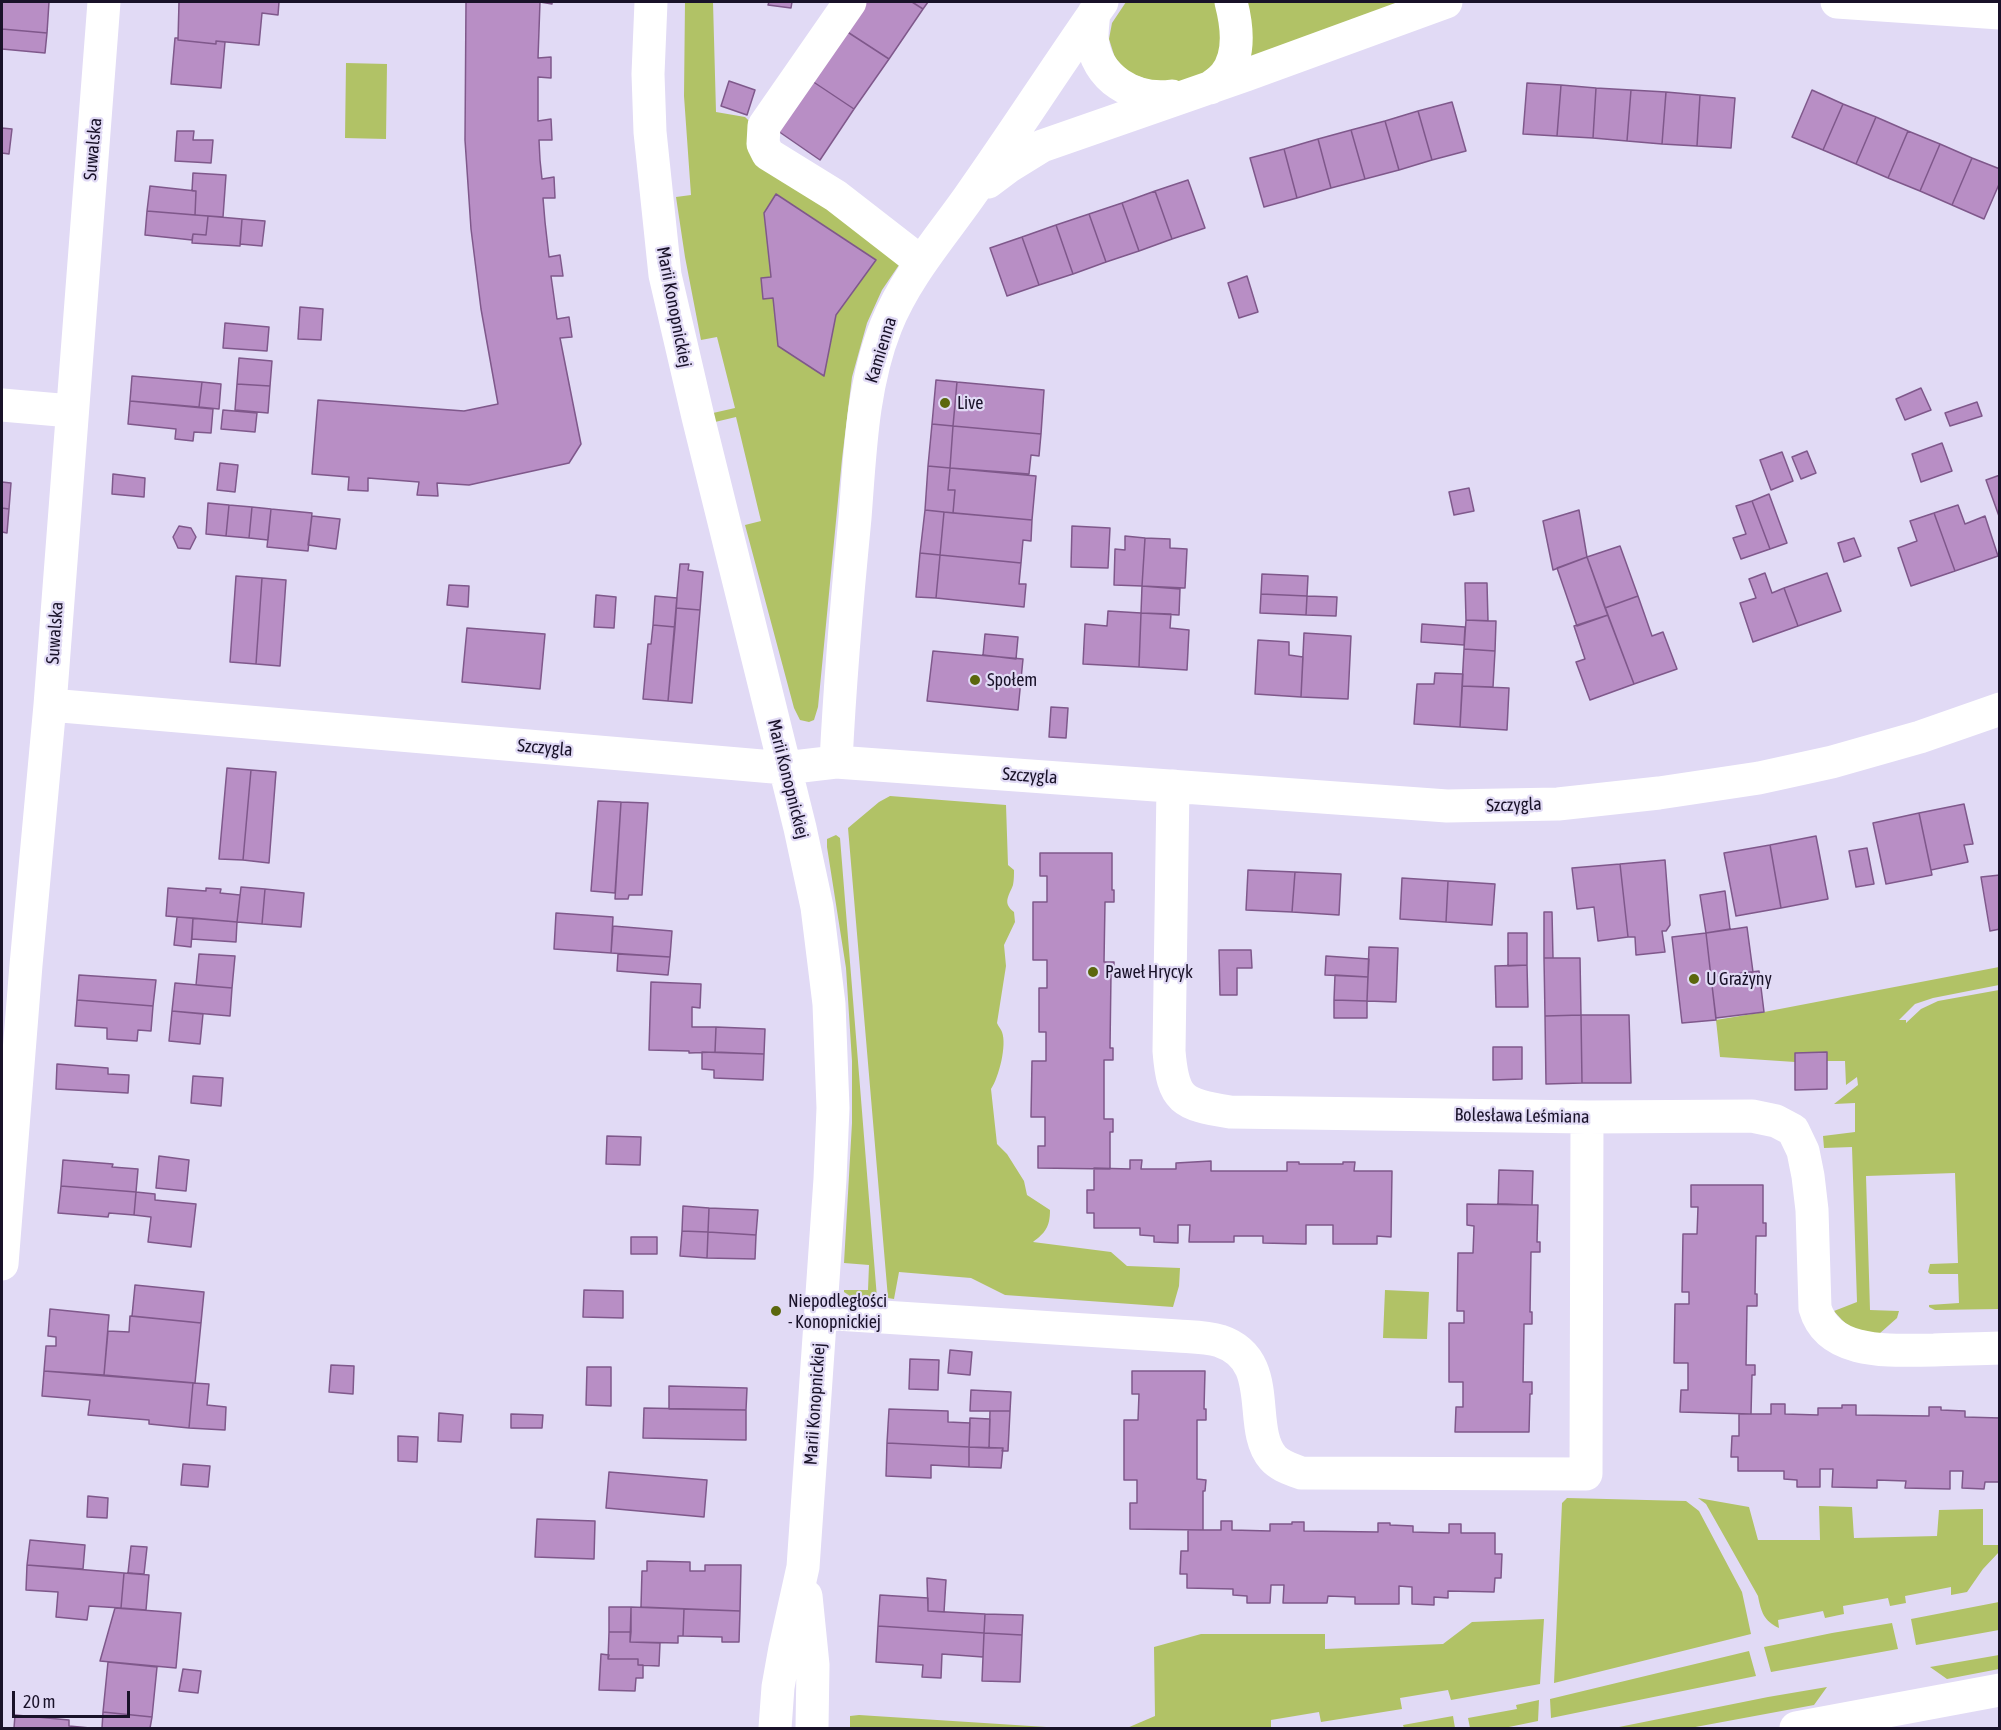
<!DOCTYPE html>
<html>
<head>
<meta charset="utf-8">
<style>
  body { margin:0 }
  #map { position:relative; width:2001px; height:1730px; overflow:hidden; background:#e1daf5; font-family:"Asap Condensed",sans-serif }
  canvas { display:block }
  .frame { position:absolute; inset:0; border:3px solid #191229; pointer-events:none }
  .scale { position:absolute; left:12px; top:1691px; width:118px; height:27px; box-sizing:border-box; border:3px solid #191229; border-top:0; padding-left:8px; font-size:18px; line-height:21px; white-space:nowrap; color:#191229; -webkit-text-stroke:4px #e1daf5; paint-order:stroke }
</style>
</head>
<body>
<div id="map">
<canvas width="2001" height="1730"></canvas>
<div class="frame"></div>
<div class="scale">20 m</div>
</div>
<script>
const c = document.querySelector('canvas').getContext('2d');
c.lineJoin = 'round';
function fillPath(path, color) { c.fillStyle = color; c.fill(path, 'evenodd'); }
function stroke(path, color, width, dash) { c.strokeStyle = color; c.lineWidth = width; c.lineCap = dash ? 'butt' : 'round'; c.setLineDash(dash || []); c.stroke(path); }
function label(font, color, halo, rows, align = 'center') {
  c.font = font + ' "Asap Condensed",sans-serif'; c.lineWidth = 4.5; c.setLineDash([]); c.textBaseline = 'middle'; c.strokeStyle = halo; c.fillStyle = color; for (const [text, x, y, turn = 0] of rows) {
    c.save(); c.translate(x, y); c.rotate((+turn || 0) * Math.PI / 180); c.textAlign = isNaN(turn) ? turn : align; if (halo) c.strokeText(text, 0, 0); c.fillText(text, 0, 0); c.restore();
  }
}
fillPath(new Path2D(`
  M685,2H713L716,112L745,117L899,265L882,290L867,323L852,377L842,459L818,707L814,720L809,722L800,720L794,708L745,525L761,521L736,417L715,422L713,413L735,408L717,337L701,340L685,257L676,197L691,195L684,96Z
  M1126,2H1422L1184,81L1161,84L1129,73L1115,58L1109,39L1112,23Z
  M346,63L387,64L386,139L345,138Z
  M890,796L1006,805L1008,865L1014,870C1014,874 1014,880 1013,885C1009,896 1002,903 1014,912L1015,922L1004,945L1006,966L997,1023C998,1026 1001,1029 1002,1032C1007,1045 999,1077 991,1089L997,1144L1007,1154L1024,1181L1027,1195L1050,1210C1050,1227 1045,1233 1033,1242L1111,1252L1127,1266L1180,1268L1179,1286L1173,1307L1005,1295L971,1278L899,1272L894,1299L888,1298L848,828L879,802Z
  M836,835L840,838L877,1298L850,1296L844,1292V1290H868L869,1265L844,1263L852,1123V1061L846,968L827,847V839Z
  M1999,967V985L1933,998L1915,1004L1899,1020H1906V1023L1921,1009L1938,1001L1999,990V1309L1935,1310L1929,1307V1305L1959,1303L1958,1274H1930L1928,1272L1930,1264L1958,1263L1955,1173L1866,1176L1870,1310L1899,1311L1897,1318L1879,1334C1856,1332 1849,1329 1834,1311L1857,1302L1852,1147L1824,1148L1823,1136L1855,1132V1103L1834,1104L1858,1085L1857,1077L1846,1085L1845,1061H1827L1826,1052L1795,1053V1062L1720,1057L1716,1020L1764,1012Z
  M1385,1290L1429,1292L1427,1339L1383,1338Z
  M1567,1498L1686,1501L1699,1511L1742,1592L1751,1634L1554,1683L1562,1503Z
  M1698,1498L1749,1507L1758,1540H1820L1819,1506L1852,1507L1854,1538L1937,1536L1939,1510L1983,1509V1545H1999V1552L1983,1569L1967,1592L1951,1595V1587L1905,1596L1906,1603L1890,1606L1888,1598L1843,1606L1844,1614L1825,1618L1823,1611L1778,1620L1779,1628C1764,1621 1761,1612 1758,1596L1706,1504Z
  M1999,1602V1630L1916,1645L1911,1619Z
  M1544,1619L1540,1684L1451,1700L1448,1690L1400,1698L1402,1709L1321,1722L1319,1712L1271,1720V1728H1127L1155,1716L1154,1647L1201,1634H1325V1649L1443,1644L1472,1622Z
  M1892,1623L1898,1649L1771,1672L1764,1647L1832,1633Z
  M1749,1651L1756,1676L1551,1718L1550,1699Z
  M1999,1655V1669L1947,1679L1930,1667Z
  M1827,1687L1814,1705L1690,1728H1614L1768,1697Z
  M1539,1700L1538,1721L1504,1728H1470L1468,1718L1517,1709L1516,1705Z
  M859,1715L1062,1728H850V1716Z
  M1453,1716L1455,1728H1404L1403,1725Z`), '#b1c266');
const building = new Path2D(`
  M2,2H49L47,33L2,29Z
  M179,2H279L278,15L262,13L259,45L216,41V44L178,40Z
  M466,2H552V4L540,2L538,58L551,57V78L538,77V121L551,119L552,140H539L540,160L542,179L554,177L555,198H543L545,222L549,257L560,255L563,276H551L557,319L569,317L572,337L560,338L581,444L569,463L469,485L437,483L438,496L417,495L419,482L368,478V491L348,490L349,477L312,474L318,400L464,411L498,404L481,309L471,229L465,140Z
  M769,2H792L791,8L768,5Z
  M866,2H912L923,9L889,59L846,31Z
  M912,2H928L923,9Z
  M2,29L47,33L45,53L2,49Z
  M846,31L889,59L854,109L812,81Z
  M175,38H178V40L216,44V41L225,42L221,88L171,84Z
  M729,81L755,90L747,115L721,106Z
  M812,81L854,109L820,160L778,131Z
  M1527,83L1561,85L1557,136L1523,134Z
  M1561,85L1596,88L1593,138L1557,136Z
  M1596,88L1631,90L1627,141L1593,138Z
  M1631,90L1666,92L1662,144L1627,141Z
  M1812,90L1843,104L1823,150L1792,137Z
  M1666,92L1700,95L1697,146L1662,144Z
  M1700,95L1735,98L1731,148L1697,146Z
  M1452,102L1466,151L1432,160L1418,111Z
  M1843,104L1876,117L1856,164L1823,150Z
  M1418,111L1432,160L1399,170L1385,121Z
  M1876,117L1908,131L1888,178L1856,164Z
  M1385,121L1399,170L1365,179L1351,130Z
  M2,128L12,129L9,154L2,153Z
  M1351,130L1365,179L1331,188L1318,139Z
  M177,131H194L193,140H213L211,163L175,161Z
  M1908,131L1940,144L1920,191L1888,178Z
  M1318,139L1331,188L1297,198L1284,149Z
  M1940,144L1972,158L1952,205L1920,191Z
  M1284,149L1297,198L1264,207L1250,158Z
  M1972,158L2000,169V182L1984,219L1952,205Z
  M193,173L226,175L223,217L195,215L196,191H192Z
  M1188,180L1205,228L1172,239L1155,191Z
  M150,186L196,191L195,215L147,211Z
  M1155,191L1172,239L1139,251L1122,203Z
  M776,194L876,260L836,315L824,376L778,346L773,298L763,299L761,278L771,277L764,213Z
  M1122,203L1139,251L1106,262L1089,214Z
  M147,211L208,216L206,235L193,234L192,240L145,235Z
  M1089,214L1106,262L1073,274L1056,225Z
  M208,216L242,219L240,246L192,243L193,234L206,235Z
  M242,219L265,221L262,246L240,244Z
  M1056,225L1073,274L1039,285L1022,237Z
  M1022,237L1039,285L1007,296L990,248Z
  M1247,276L1258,312L1239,318L1228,283Z
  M300,307L323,309L321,340L298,339Z
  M225,323L269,327L267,351L223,348Z
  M239,358L272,361L270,386L237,384Z
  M132,376L202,382L199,407L130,401Z
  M936,380L957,382L953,426L932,424Z
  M202,382L221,384L219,409L199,407Z
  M957,382L1044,390L1041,434L953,426Z
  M237,384L270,386L268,413L235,410Z
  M1921,388L1931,410L1905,420L1896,399Z
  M130,401L213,409L211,433L194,432L193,441L175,439L176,429L128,424Z
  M1977,402L1982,416L1950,426L1945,413Z
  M223,410L257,413L255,432L221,429Z
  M932,424L953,426L950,468L928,466Z
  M953,426L1041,434L1039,456L1031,455L1029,474L950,468Z
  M1942,443L1952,471L1921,482L1912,454Z
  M1807,451L1816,473L1801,479L1792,457Z
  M1782,452L1793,481L1771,490L1760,460Z
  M220,463L238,465L235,492L217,490Z
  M928,466L950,468L948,490H955L953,513L925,510Z
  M950,468L1036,476L1032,520L953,513L955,490H948Z
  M113,474L145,478L144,497L112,494Z
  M2000,475V519L1986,480Z
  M2,482L11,483L9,509L2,508Z
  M1469,488L1474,511L1454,515L1449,492Z
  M1769,494L1787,543L1770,549L1752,501Z
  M1752,501L1770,549L1741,559L1733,538L1746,534L1736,506Z
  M208,503L229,505L226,536L206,534Z
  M229,505L252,507L249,538L226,536Z
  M1958,505L1965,524L1985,516L1998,556L1955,571L1934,513Z
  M252,507L271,509L268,540L249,538Z
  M2,508L9,509L7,533L2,532Z
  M271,509L312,513L308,551L267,547Z
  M925,510L944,512L940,555L920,553Z
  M1579,510L1587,557L1553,570L1543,521Z
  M944,512L1032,520L1031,541L1023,540L1021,563L940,555Z
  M1934,513L1955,571L1911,586L1898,548L1917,541L1910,521Z
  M312,516L340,519L336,549L308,545Z
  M179,526L191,528L196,537L190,549L178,548L173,537Z
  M1072,526L1110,528L1108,568L1071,567Z
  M1125,536L1145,538L1142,586L1114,585L1115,549L1125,550Z
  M1145,538L1170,539V548L1187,549L1185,588L1142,586Z
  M1854,538L1861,556L1844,562L1838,543Z
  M1620,546L1638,596L1605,608L1587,557Z
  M920,553L940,555L936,598L916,597Z
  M940,555L1021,563L1019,584H1026L1024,607L936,598Z
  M1587,557L1608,615L1577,626L1557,568Z
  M680,564H689L688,570L703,572L700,610L676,608Z
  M1765,573L1772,593L1784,588L1798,626L1753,642L1740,603L1756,598L1749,579Z
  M1827,573L1841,611L1798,626L1784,588Z
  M1262,574L1308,576L1307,596L1261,594Z
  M236,576L262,578L256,664L230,662Z
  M262,578L286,580L280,666L256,664Z
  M1465,583H1487L1488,621L1466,620Z
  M449,585L469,586L468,607L447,605Z
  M1142,586L1180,589L1179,615L1141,613Z
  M1261,594L1307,596L1306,615L1260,613Z
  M596,595L616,597L614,628L594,627Z
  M655,596L677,598L675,627L653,625Z
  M1307,596L1337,597L1336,616L1306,615Z
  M1638,596L1652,636L1663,632L1677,669L1634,684L1605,608Z
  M676,608L700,610L692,703L668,701Z
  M1108,611L1141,613L1139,667L1083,664L1085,624L1107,626Z
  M1141,613L1171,614L1170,628L1189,630L1187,670L1139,667Z
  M1608,615L1634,684L1590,700L1576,662L1585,659L1574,626Z
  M1466,620L1496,621L1495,651L1464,649Z
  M1422,624L1465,627L1464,645L1421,642Z
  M653,625L675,627L668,701L643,699L648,644H651Z
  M467,628L545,634L540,689L462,682Z
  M1304,633L1351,636L1348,699L1301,697Z
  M985,634L1018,637L1016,659L983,655Z
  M1258,640L1289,642V655L1303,657L1301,697L1255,694Z
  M1464,649L1495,651L1493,687L1462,686Z
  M933,651L1023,659L1018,710L927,701Z
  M1435,673L1463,674L1460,727L1414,724L1417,684H1434Z
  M1462,686L1509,688L1507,730L1460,727Z
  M1051,707L1068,708L1066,738L1049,737Z
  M227,768L251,770L243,860L219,859Z
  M251,770L276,772L269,863L243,860Z
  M598,801L621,802L615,893L591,891Z
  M621,802L648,803L642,895H629L628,899H615Z
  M1964,804L1973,844L1964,845L1968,862L1931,870L1919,813Z
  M1919,813L1932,875L1886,884L1873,823Z
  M1816,836L1828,899L1781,908L1770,845Z
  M1770,845L1781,908L1736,916L1724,853Z
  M1867,848L1874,884L1856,887L1849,851Z
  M1040,853H1112V890H1114V902H1105L1104,962H1114V974H1111L1110,1048H1113V1060H1104V1119H1113V1132H1110V1169L1038,1168V1146H1045V1117H1031L1032,1061H1046V1032H1039V988H1047V960H1033V902H1047V876H1040Z
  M1665,860L1670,925L1666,931H1662L1665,952L1636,955L1635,937H1628L1620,864Z
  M1620,864L1628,937L1598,941L1594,907L1577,909L1572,868Z
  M1248,870L1295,872L1292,912L1246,910Z
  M1295,872L1341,874L1339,915L1292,912Z
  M2000,875V929L1990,931L1981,877Z
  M1402,878L1448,881L1446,922L1400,919Z
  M1448,881L1495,884L1492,925L1446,922Z
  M241,887L265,889L262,924L237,922Z
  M168,888L206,891V888L221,889L220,893L240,895L237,922L166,916Z
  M265,889L304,893L301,927L262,924Z
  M1725,891L1730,929L1706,933L1700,895Z
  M1544,912H1552L1553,958H1544Z
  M556,913L613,917L611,953L554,949Z
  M177,917L193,918L191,947L174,945Z
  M193,918L237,922L236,942L192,939Z
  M613,926L672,931L670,957L611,953Z
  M1747,927L1753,972L1711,977L1706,933Z
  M1508,933H1527V965L1508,966Z
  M1706,933L1716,1020L1682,1023L1672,937Z
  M1369,947L1398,948L1396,1002L1367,1001Z
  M1219,950H1251L1252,968H1237V995H1220Z
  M199,954L235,956L232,988L196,985Z
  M618,954L670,957L668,975L617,971Z
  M1326,956L1369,959L1368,977L1325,975Z
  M1544,958H1580L1581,1015L1545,1016Z
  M1527,965L1528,1007H1496L1495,966Z
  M1759,971L1764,1012L1716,1018L1711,977Z
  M79,975L156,980L153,1006L77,1000Z
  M1335,975L1368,977L1367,1001L1334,1000Z
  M651,982L701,984L700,1008L692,1007V1027H716L715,1052L689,1053V1051L649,1050Z
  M175,983L232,988L230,1016L172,1011Z
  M77,1000L153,1006L151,1031L138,1030L137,1041L107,1039V1028L75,1026Z
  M1334,1000L1367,1001V1018H1334Z
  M172,1011L203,1014L200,1044L169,1041Z
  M1581,1015L1582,1083L1546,1084L1545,1016Z
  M1581,1015H1629L1631,1083H1582Z
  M716,1027L765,1029L764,1054L715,1052Z
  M1493,1047H1522V1079L1493,1080Z
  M702,1052L764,1054L763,1080L714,1078V1070L702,1069Z
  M1827,1052V1089L1795,1090V1053Z
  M57,1064L108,1068V1074L129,1075L128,1093L56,1089Z
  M193,1076L223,1078L221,1106L191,1103Z
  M607,1136L641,1137L640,1165L606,1164Z
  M159,1156L189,1160L186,1191L156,1188Z
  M63,1160L113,1164L112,1167L138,1169L136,1192L61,1186Z
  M1130,1160H1142L1141,1169H1176V1163L1211,1161V1171H1287V1162H1299V1164H1343V1162H1355L1354,1171H1392L1391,1237L1377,1236V1244H1333V1225H1306V1244L1263,1243V1236H1234V1242H1189L1190,1225H1178V1243L1154,1242V1236L1140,1235V1228H1094V1213H1087V1190H1094V1168L1130,1169Z
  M1499,1170L1533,1171L1532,1205L1498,1204Z
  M1691,1185H1763V1223H1766V1236H1756L1755,1294H1757V1306H1747L1746,1365H1755V1375H1752L1751,1414L1680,1412L1681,1390H1688V1363H1674L1675,1304H1689V1292H1682L1683,1234H1697L1698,1207H1691Z
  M61,1186L136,1192L134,1215L109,1213L108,1217L58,1213Z
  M136,1192L155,1194V1200L196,1204L191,1247L148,1242L151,1217L134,1215Z
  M1467,1204L1538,1205L1537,1242H1540V1252H1531L1530,1312H1532V1324H1524L1523,1382H1532V1394H1530L1529,1432H1455L1456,1407H1463V1382H1449V1323H1464V1311H1457L1458,1253H1473L1474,1226L1467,1225Z
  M683,1206L709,1208L708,1232L682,1231Z
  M709,1208L758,1210L756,1235L708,1232Z
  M682,1231L708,1232L707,1258L680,1256Z
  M708,1232L756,1235L755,1259L707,1258Z
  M631,1237H657V1254H631Z
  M135,1285L204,1292L201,1323L132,1316Z
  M584,1290L623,1291V1318L583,1317Z
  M50,1309L109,1315L104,1375L44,1371L46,1346H56V1337L48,1336Z
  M130,1316L201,1323L195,1383L104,1375L108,1331L129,1332Z
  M950,1350L972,1352L970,1375L948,1373Z
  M910,1359L939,1360L938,1390L909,1389Z
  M331,1365L354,1366L353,1394L329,1392Z
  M587,1367H611V1406L586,1405Z
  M44,1371L193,1383L189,1428L149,1424V1420L88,1415L90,1400L42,1396Z
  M1132,1371H1205L1204,1409H1206V1420H1197V1479L1206,1480L1205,1491H1203V1530L1130,1529V1503H1137V1480H1124V1420H1138L1139,1394H1132Z
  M193,1383L209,1384L207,1405L226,1407L225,1430L189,1428Z
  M669,1386L747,1388L746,1410L669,1409Z
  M971,1390L1011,1392L1010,1411H970Z
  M1771,1404H1785V1414L1818,1415V1408H1842V1405H1856V1415L1929,1416V1407H1941V1410L1965,1411V1417L2000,1418L1999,1482H1985L1984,1489L1962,1488L1963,1471H1950V1489L1905,1488L1906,1481L1877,1480V1488L1832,1487L1833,1469H1820V1487H1797V1480L1784,1479V1471H1738V1457H1731L1732,1436H1739V1414H1771Z
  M644,1408L746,1410V1440L643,1438Z
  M889,1409L948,1411V1422L970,1423L969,1447L887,1443Z
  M990,1411H1010L1008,1451H1002L1003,1448H989Z
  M439,1413L463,1415L461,1442L438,1441Z
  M511,1414L543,1415L542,1428H511Z
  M970,1418L990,1419L989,1448L969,1447Z
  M398,1436L418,1437L417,1462L398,1461Z
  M887,1443L969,1447V1467L931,1465V1478L886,1476Z
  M969,1447L1003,1448L1001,1468L969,1467Z
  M183,1464L210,1466L208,1487L181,1485Z
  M609,1472L707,1480L704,1517L606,1508Z
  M88,1496L108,1498L107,1518L87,1517Z
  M537,1519L595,1521L594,1559L535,1557Z
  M1221,1521H1232V1530L1270,1531V1524H1292V1522H1304V1531L1378,1532V1523H1390V1525L1413,1526V1532L1449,1533V1524H1461V1533H1495V1554H1502L1501,1578H1495L1494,1592L1448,1591V1598L1434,1597V1605L1412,1604V1587L1399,1586V1604H1355V1597L1328,1596L1327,1603H1283L1284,1585H1271L1270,1603H1247V1596L1233,1595V1589L1187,1588V1574H1180L1181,1551H1188V1530H1221Z
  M30,1540L85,1545L83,1569L27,1565Z
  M131,1546L147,1547L144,1574L128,1573Z
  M647,1561L690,1562V1571H705V1565H741L740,1611L641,1607L642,1571H647Z
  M27,1565L124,1573L121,1608L89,1606L87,1620L56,1617L58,1592L26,1590Z
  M124,1573L149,1575L146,1610L121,1608Z
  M927,1578L946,1580L944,1612L928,1611Z
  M880,1595L928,1598V1611L985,1614L984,1633L878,1626Z
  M609,1607H631V1632H609Z
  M631,1607L684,1609L683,1636H678V1643L630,1642Z
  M115,1608L181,1613L176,1668L100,1661Z
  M684,1609L740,1611L739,1642H722V1637L683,1636Z
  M985,1614L1023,1615L1022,1635L984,1633Z
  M878,1626L984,1633L983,1657L942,1654L941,1678L922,1677L923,1665L876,1662Z
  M609,1632H631L630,1642L660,1643L659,1666L638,1665V1659H608Z
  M984,1633L1022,1635L1020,1682L982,1681Z
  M601,1654L609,1655L608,1659H638V1665H643V1678H636L635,1691L599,1690Z
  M108,1662L157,1667L152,1717L103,1712Z
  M183,1669L201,1671L198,1693L179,1691Z
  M103,1712L152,1717L150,1728H102Z
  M15,1715L69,1720V1726L90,1728H14Z`);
fillPath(building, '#b88ec5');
stroke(building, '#7f588b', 1.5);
stroke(new Path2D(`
  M651,2L648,74L650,132L665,275L698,417L800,828L817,907L829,1004L833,1108L830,1179L803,1567L785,1648L778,1687L775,1728
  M850,2L764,126L763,144L768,154L836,196L921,262
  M1837,2L2000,13
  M1094,13C1093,21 1092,29 1092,37C1095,79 1135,101 1172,96
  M1210,88C1215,84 1221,80 1225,75C1241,55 1237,25 1231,2
  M988,182L1008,167L1042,146L1246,75L1446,2
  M2,405L71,411
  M50,705L785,768L836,762L1447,806L1558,804L1659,793L1759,778L1832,762L1920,737L2000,709
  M836,762C840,680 847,599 855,518C860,454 862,386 886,326C905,278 940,238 969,197C1015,132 1057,66 1102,2
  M1173,786L1169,1051C1173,1101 1182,1104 1230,1112L1587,1117L1752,1116L1776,1121L1793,1130L1803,1151L1808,1176L1812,1210L1815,1308C1829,1357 1894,1350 1934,1350C1956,1349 1978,1349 2000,1348
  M2,1264L26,965L50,705L104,2
  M821,1313L1178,1336C1192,1337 1207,1337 1220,1341C1277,1360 1246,1427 1273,1458C1280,1466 1291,1469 1301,1473L1586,1474L1587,1117
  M806,1596L813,1665L812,1728
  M1796,1728L2000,1690`), '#fff', 33);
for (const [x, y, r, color] of [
  [945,403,6,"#5b670d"],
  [975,680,6,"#5b670d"],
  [1093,972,6,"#5b670d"],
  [1694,979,6,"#5b670d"],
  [776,1311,6,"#5b670d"]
]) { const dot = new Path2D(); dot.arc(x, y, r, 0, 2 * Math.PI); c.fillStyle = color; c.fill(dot); stroke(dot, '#e1daf5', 2); }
label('18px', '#191229', '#e1daf5', [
  ["Suwalska",93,149,-85],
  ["Marii Konopnickiej",674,307,79],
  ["Kamienna",881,350,-73],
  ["Suwalska",55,633,-86],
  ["Szczygla",545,748,5],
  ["Szczygla",1030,776,4],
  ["Marii Konopnickiej",788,779,76],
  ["Szczygla",1514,805,-2],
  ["Bolesława Leśmiana",1522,1116,1],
  ["Marii Konopnickiej",815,1404,-86]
]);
label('18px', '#191229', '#e1daf5', [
  ["Live",957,403],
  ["Społem",987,680],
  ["Paweł Hrycyk",1105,972],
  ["U Grażyny",1706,979],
  ["Niepodległości",788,1301],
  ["- Konopnickiej",788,1322]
], 'left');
</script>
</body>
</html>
